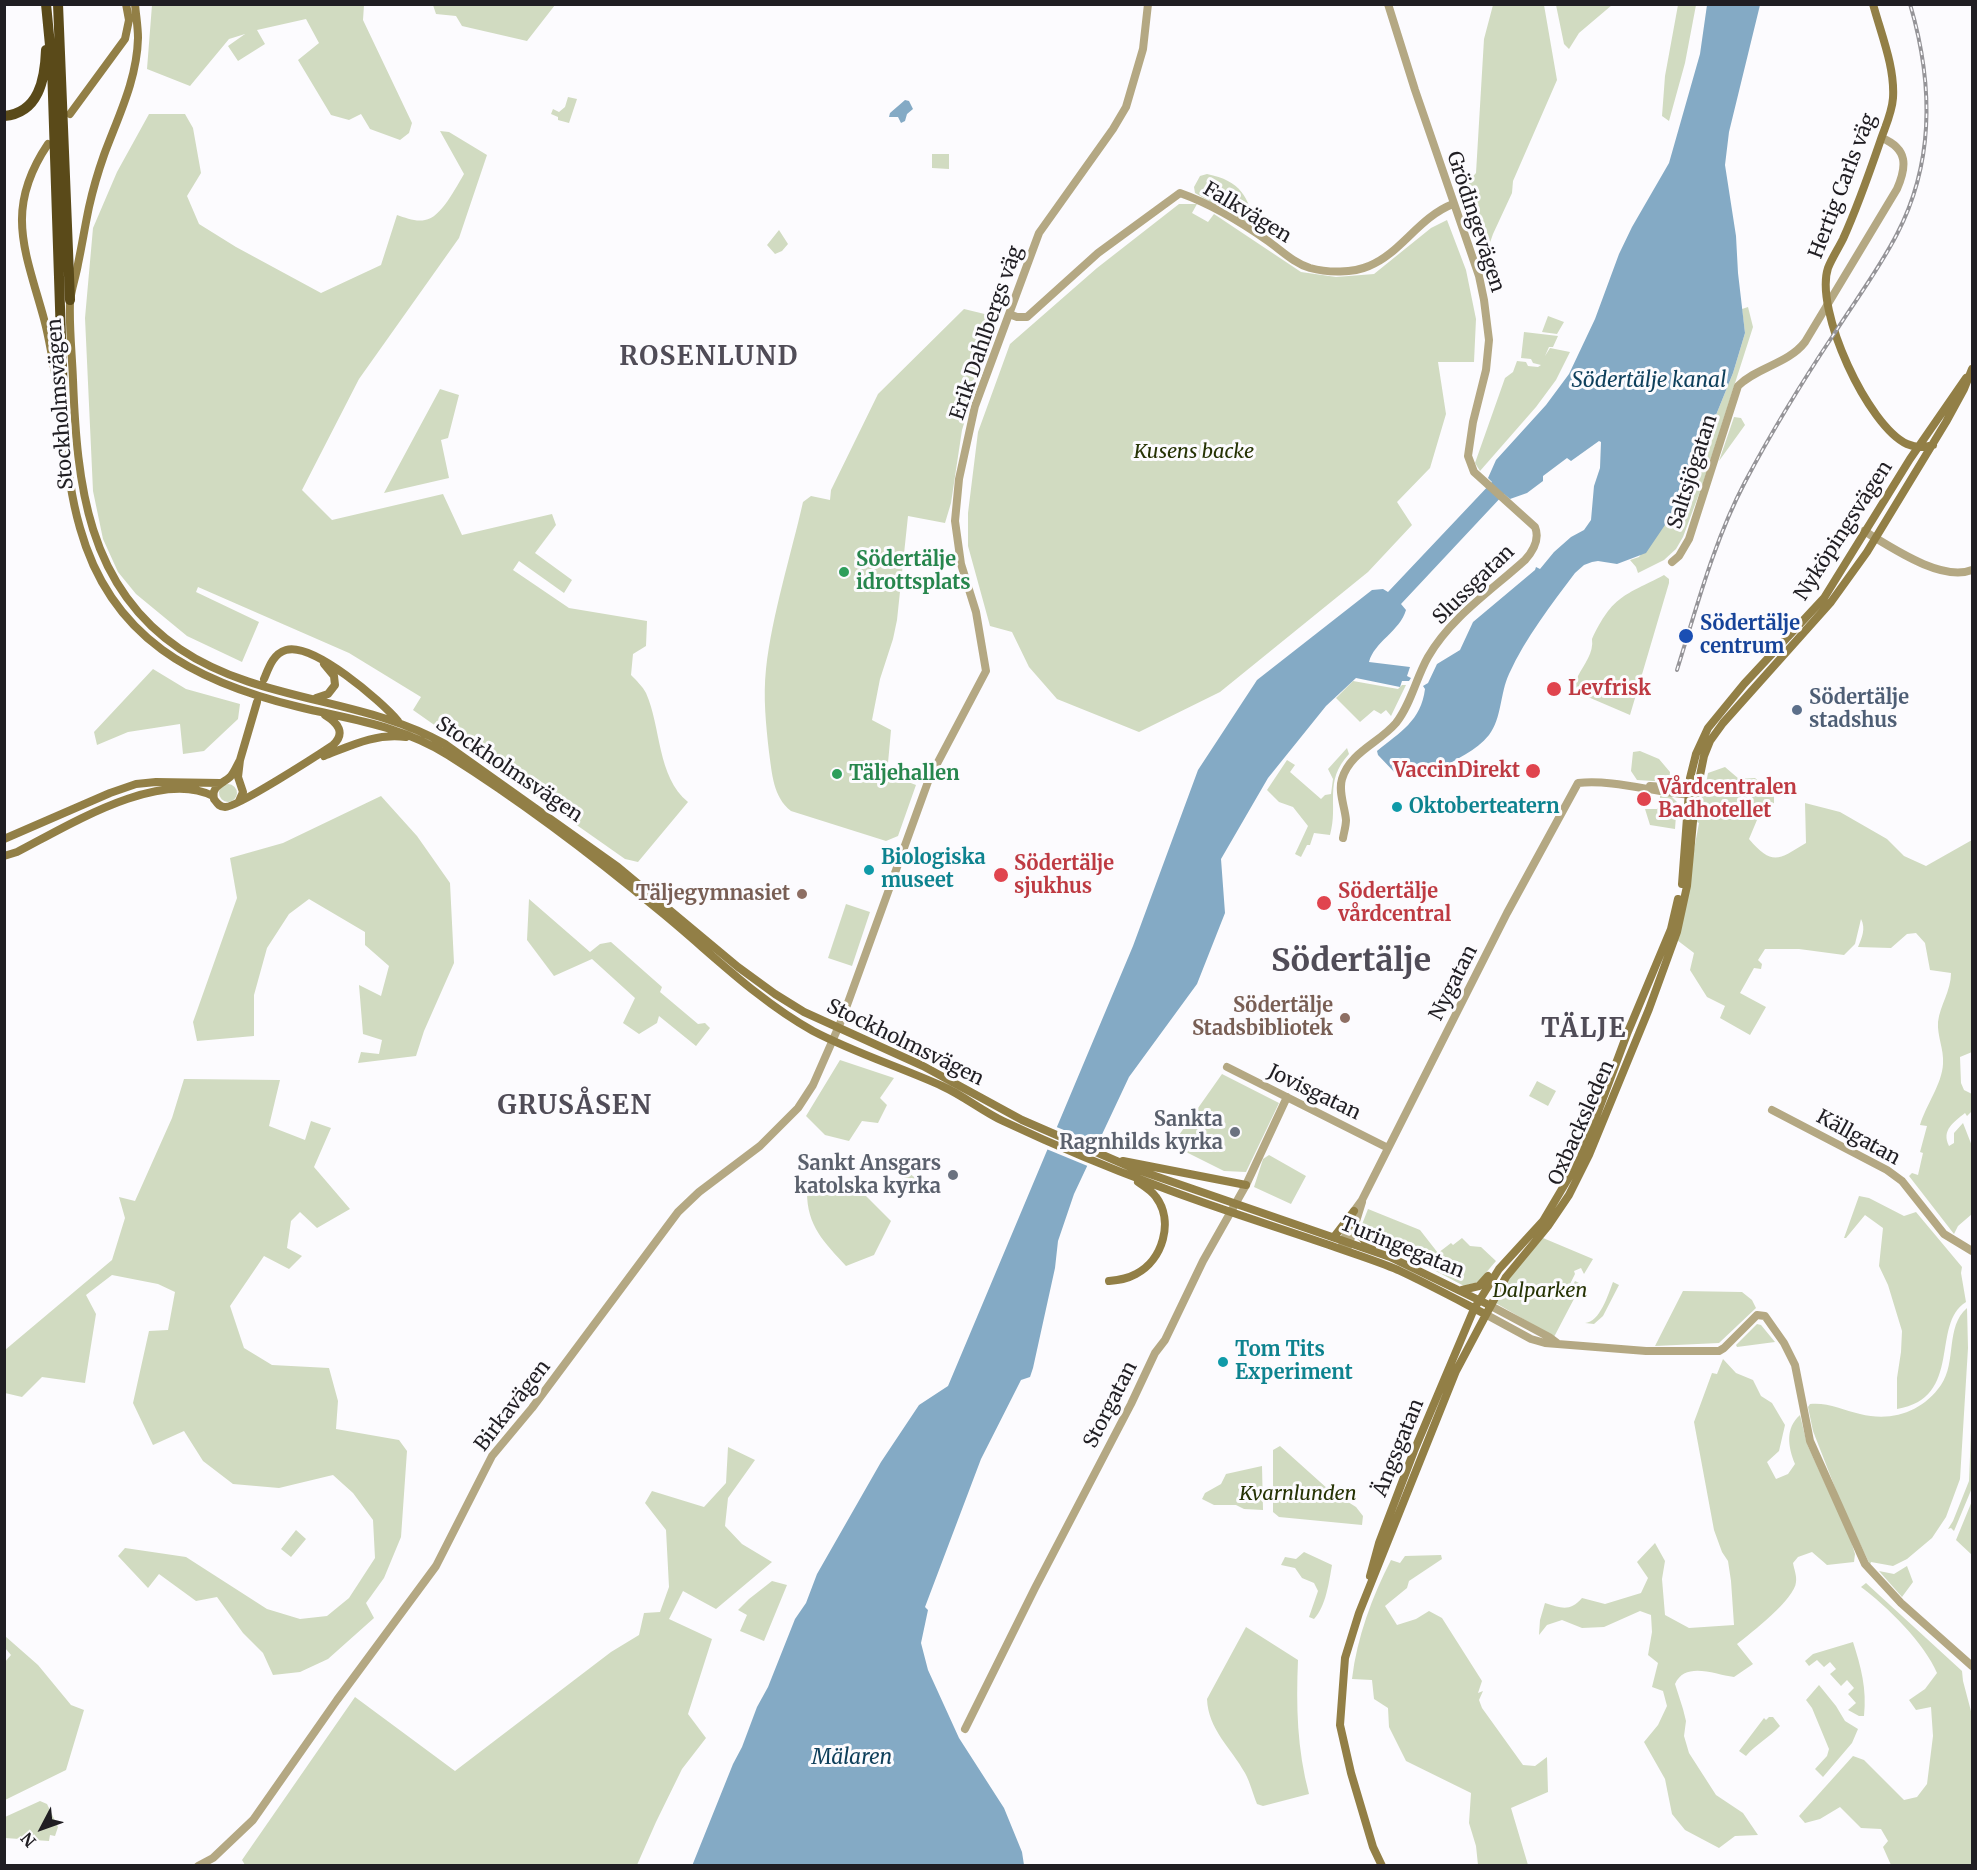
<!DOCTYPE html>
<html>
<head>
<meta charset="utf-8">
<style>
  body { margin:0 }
  #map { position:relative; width:1977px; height:1870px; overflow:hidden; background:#fcfbfe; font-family:Merriweather,serif }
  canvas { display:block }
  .frame { position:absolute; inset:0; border:6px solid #201e23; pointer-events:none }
  .north { position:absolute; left:12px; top:1798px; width:60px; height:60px; -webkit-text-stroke:4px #fcfbfe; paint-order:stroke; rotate:229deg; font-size:16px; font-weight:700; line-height:24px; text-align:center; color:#201e23 }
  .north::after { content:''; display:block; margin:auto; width:21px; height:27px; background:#201e23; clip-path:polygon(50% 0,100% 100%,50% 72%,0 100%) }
</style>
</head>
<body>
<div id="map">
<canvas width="1977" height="1870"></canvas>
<div class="frame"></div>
<div class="north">N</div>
</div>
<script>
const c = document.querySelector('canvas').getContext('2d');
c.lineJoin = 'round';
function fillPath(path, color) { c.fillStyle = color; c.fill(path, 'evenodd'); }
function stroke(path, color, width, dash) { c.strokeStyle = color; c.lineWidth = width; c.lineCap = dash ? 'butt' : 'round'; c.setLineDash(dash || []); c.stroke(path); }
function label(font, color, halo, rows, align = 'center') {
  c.font = font + ' Merriweather,serif'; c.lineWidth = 6; c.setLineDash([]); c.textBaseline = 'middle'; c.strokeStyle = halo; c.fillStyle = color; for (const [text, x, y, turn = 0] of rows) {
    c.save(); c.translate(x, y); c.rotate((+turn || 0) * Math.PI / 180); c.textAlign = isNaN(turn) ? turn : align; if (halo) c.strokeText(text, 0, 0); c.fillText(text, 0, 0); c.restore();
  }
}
fillPath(new Path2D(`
  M152,5H364L363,20L412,123L409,133L400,140L370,129L361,114L349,120L331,115L298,60L319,43L306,19L257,30L265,44L238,61L228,46L245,34L229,39L190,86L147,69Z
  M433,5V4L555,5L527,41L462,26L456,16L436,14Z
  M1493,5H1544L1557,80L1513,181L1512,193L1493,234L1485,257L1471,226L1459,192L1476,173L1484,39Z
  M1556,5V4L1612,5L1579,33L1569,49L1564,44Z
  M1678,5H1696L1685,63L1669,121L1662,116L1665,76Z
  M568,97L577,99L569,123L558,120V117L551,114L553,109L559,112L565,107Z
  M149,114H185L193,128L201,173L187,196L199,224L236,247L321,293L381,265L397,215C406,218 416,222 425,220C441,218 456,187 464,174L440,131L449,132L487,155L459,238L359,379L302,490L332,520L443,494L462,535L552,514L556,525L535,553L572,580L564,593L519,561L513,570L569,608L647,621L646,646L633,654L631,675C636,680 643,687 646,693C661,726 657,777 688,802L638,862L625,859L413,710L421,697L349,653L198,587L196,592L259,622L242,662L187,636L136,594L118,572L103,539L93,491L85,318L93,228L117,172Z
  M932,154H949V169L932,168Z
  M1207,174C1241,181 1248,196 1256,228L1195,193L1194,187L1200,176Z
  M1179,204H1197L1192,213L1208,222L1214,214L1301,272L1336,277L1374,274L1431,228L1447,220L1466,270L1476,319L1474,362H1438L1446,414L1430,468L1397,502L1412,525L1368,572L1220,692L1139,732L1057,699L1029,667L1012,632L990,626L968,546V513L978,432L1010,344L1097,268Z
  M779,230L788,244L782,251L775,254L767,245Z
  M1748,307L1753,327L1702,486L1683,537L1676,549L1664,560L1638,573L1636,567L1630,560L1639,557L1674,508L1701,452L1733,373L1745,333L1742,309Z
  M964,309L997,317L962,430L951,503L945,523L908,516L897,620L893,639L880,679L872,720L891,730L887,774L916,785L898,836L886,841L791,811C773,797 772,773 769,752C766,725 763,697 766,669C772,615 791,555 803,502L811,496L830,500L831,490L878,394Z
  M1548,316L1564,322L1557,334L1542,332Z
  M1524,332L1558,336L1553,347H1549L1545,356L1550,348L1570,352L1556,380L1536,407L1480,471L1475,463L1505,378L1513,372L1517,361L1526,362L1528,366L1538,367L1541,365L1533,363L1531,359L1521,358Z
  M440,389L459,395L448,438L441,440L449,478L384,493Z
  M1734,417L1741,418L1745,425L1719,461Z
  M1664,575L1669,579V583L1630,715L1574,691C1575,687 1576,681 1578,676C1584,664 1594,653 1592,639C1613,595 1624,596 1664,575Z
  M153,669L186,689L240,704L238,719L204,751L183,754L180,724L128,732L97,745L94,732Z
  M1353,681L1398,689L1402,685H1406L1391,716L1386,710L1381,714L1374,710L1360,722L1336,698Z
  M1347,748L1349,754C1323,782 1339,804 1330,835L1314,833L1310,845H1307L1301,857L1295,854L1308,826L1293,807L1279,802L1267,790L1287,760L1295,765L1290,772L1321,799L1325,795L1331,794L1333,779L1328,769Z
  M1640,751L1659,759L1670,772L1669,782L1637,780L1631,771L1633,752Z
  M1725,767L1739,779L1755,778L1765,787H1774V803L1762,808L1749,839C1773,867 1779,859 1806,843L1805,803L1840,812L1887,839L1904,856L1926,866L1972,840V1052L1960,1057L1961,1083L1964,1090L1972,1094V1111L1967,1116L1965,1113C1954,1122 1941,1130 1949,1146L1954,1143V1133L1963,1123L1972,1146V1214L1958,1226L1954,1234L1909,1176L1912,1173L1918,1175L1923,1153L1920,1152L1927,1126L1920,1125C1926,1105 1942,1084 1943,1064C1944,1049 1937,1036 1938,1022C1940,1005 1951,991 1951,973L1930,970L1925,943L1916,933L1907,934L1891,948L1858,947C1862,938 1866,928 1861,919L1855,944L1844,955L1799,949H1765L1758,960L1762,964L1761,969L1754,968L1740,993L1766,1007L1750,1035L1720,1018L1725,1006L1707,997L1690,970L1694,953L1677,940L1699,823L1697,822L1700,792L1705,789L1708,773Z
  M219 793a9 9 0 1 1 18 0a9 9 0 1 1-18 0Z
  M381,796L417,836L450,883L454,963L424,1031L416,1056L358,1063L361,1052L379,1054L382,1040L363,1034L359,985L381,996L389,966L365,945V932L309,899L289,914L267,948L254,995V1036L197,1041L193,1022L237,898L230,858L283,843Z
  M1660,796H1671L1677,802L1675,829L1650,825L1645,809H1657L1660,805Z
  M529,899L590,952L600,944L611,942L662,987L660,992L698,1024L705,1023L710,1028L696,1046L659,1016L657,1023L639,1034L623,1023L635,998L592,959L554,976L527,940Z
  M846,904L870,912L852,966L828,958Z
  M840,1060L894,1078L880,1098L887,1105L878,1123L862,1121L849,1141L825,1135L806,1116Z
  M1222,1074L1279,1103L1246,1172L1224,1171L1172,1145Z
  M184,1079L280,1080L269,1126L305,1140L311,1121L331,1128L314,1167L350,1209L317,1228L300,1212L291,1221L287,1248L302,1256L289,1269L264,1256L230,1306L244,1348L272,1365L329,1368L338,1401L336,1429L399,1440L407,1451L401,1537L384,1578L366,1603L374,1618L328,1659L300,1672L273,1675L263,1653L243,1633L217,1597L196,1601L159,1574L148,1588L118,1556L125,1548L186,1557L267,1609L300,1619L327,1616L349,1598L375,1558L373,1520L353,1493L333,1475L279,1488L233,1484L203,1461L184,1431L153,1445L133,1403L149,1331L168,1330L175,1292L158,1284L112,1275L86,1295L96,1314L85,1383L42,1377L22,1397L5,1393V1350L112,1260L125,1218L119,1197L135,1201L172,1118Z
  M1537,1081L1556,1091L1548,1106L1529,1096Z
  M1269,1155L1306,1176L1291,1204L1254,1187L1263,1159Z
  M904,1168L925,1187L917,1194L902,1180L901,1170Z
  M822,1184H854L891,1221L874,1255L846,1266C824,1242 807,1226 807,1192L814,1190Z
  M1859,1196L1869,1198L1904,1216L1916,1212L1962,1267L1961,1273L1966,1302C1930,1324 1964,1398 1897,1409V1378L1901,1352L1902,1331L1888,1285L1879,1266L1883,1228L1865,1215L1846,1238H1844Z
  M1368,1209L1420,1230L1438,1253L1451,1243L1453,1245L1462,1238L1470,1246L1481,1247L1496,1261L1478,1282L1464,1286L1402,1253L1368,1240L1361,1227Z
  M1543,1238L1593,1259L1584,1274L1581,1268L1574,1271L1575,1274L1570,1284L1573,1285L1575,1281L1579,1283L1576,1295L1554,1337L1494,1302L1511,1274Z
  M1613,1282L1619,1285L1603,1316L1594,1324L1585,1323C1600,1322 1608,1295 1613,1282Z
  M1683,1291L1742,1292L1752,1300L1756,1308L1719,1343L1655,1346Z
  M1967,1308L1968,1348L1960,1479L1946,1517L1932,1538L1907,1559L1893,1566L1871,1562L1870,1565L1841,1503L1813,1431L1808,1407L1810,1404C1827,1402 1843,1410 1860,1414C1892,1422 1922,1412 1941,1385C1957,1362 1945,1327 1967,1308Z
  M1757,1324L1761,1325L1775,1342L1737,1347L1736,1345Z
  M1723,1359L1736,1373L1753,1380L1761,1396L1772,1403L1785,1425L1779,1451L1767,1462L1776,1479L1788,1474L1795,1464C1788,1447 1785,1428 1800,1415L1807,1444L1850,1538L1855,1554L1854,1562L1827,1565L1812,1552L1798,1557L1793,1563C1794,1569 1797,1576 1796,1582C1795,1599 1751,1633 1737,1644L1753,1664L1734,1677C1714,1674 1685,1661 1675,1684L1683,1709L1686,1721L1684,1736L1689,1753L1716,1795L1743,1813L1758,1835L1735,1836L1719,1848L1685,1830L1672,1814L1665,1779L1644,1742L1658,1725L1667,1706L1663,1691L1652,1687L1658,1663L1648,1655L1652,1632L1651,1615L1640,1611L1604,1627L1582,1628L1562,1620L1547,1625L1539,1635L1540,1620L1545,1603C1561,1608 1570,1612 1582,1598L1605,1604L1641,1593L1648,1578L1637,1562L1655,1543L1665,1561L1662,1579L1665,1615L1689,1628L1734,1625L1731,1581L1728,1561L1722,1552L1714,1530L1694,1422L1712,1373L1717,1374Z
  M1972,1407V1488L1954,1531L1951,1528L1948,1529L1953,1521L1969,1481Z
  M1280,1446L1329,1490L1356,1507L1363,1516L1362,1525L1279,1517L1273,1512V1450Z
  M728,1447L755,1460L728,1498L725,1526L742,1544L772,1562L716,1609L683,1591L669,1619L712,1639L688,1714L706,1738L682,1769L656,1822L637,1865H245L242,1860L355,1697L455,1771L611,1652L639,1635L644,1613L660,1612L669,1587L666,1530L645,1503L652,1491L704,1507L726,1483Z
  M1262,1466L1263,1510L1244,1509L1236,1505H1214L1202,1499L1205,1493L1221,1484L1226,1474Z
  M1972,1501V1555L1956,1540Z
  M296,1530L306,1539L291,1557L281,1549Z
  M1304,1552L1332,1565C1329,1582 1326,1606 1314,1619L1309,1617L1318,1591L1314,1583L1302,1578L1295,1568L1281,1565L1285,1557L1296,1559Z
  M1441,1555L1442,1559L1409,1581L1407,1588L1385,1606L1397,1625L1416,1619L1429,1611L1442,1618L1482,1681L1478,1693L1483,1691L1479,1700L1482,1708L1523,1765L1535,1766L1547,1757L1548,1792L1511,1808L1528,1865H1478L1476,1846L1469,1823L1471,1793L1406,1761L1389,1727L1388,1708L1374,1699L1372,1680L1352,1679C1357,1637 1372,1597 1391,1560L1400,1563L1405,1556Z
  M1907,1566L1913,1582L1902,1597L1879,1571L1894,1574Z
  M772,1581L787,1585L764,1641L740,1631L747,1615L738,1610L749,1599Z
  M1866,1583L1962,1671L1963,1681L1972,1715V1865H1891L1883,1847L1888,1841L1881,1829L1861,1828L1840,1807L1820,1819L1805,1823L1799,1816L1853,1756L1864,1760L1904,1800L1917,1797L1927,1784L1933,1736L1931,1707L1916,1710L1909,1700L1925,1689L1937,1673C1925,1644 1887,1606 1861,1587Z
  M1246,1627L1298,1660C1296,1706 1297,1749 1309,1794L1263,1806L1257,1804C1253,1794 1250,1782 1245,1773C1231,1748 1208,1729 1207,1699Z
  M5,1636L38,1665L71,1705L84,1710L66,1770L5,1800L4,1663L11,1655L5,1648Z
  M1853,1642C1861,1667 1867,1689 1864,1716H1859L1848,1710L1856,1703L1848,1694L1854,1688L1847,1680L1841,1686L1830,1674L1836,1669L1830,1662L1824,1667L1817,1660L1809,1666L1805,1661L1813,1654Z
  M1819,1685L1836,1706L1845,1721L1858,1729L1852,1743L1823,1777L1815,1769L1827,1756L1829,1749L1812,1708L1806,1700Z
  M1769,1717H1773L1780,1726C1769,1738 1756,1744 1746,1756L1739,1751L1764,1718L1766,1720Z
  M40,1801L47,1804L58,1827L55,1836L50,1835L49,1841L5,1838V1817Z`), '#d1dbc1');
fillPath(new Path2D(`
  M1707,5H1760L1729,132L1725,165L1736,236L1738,273L1745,333L1733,373L1701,452L1667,522L1646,553L1617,564L1598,561L1592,562L1584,565L1575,573C1551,605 1526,637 1509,674C1500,693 1502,718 1489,735C1476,751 1456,759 1440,769L1436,767L1398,776L1378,755L1377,751C1400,732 1421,721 1425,689L1423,686L1428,683L1437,664L1460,650L1473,622L1535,570L1536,567L1540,569L1554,552L1571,537L1584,530L1591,520L1594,486L1600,468L1601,442L1599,441L1571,461L1567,458L1543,476V481L1527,493L1510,499L1504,494L1401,604L1406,610C1400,631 1374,642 1369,662L1410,667L1407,676L1411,678L1409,681H1402L1400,687L1356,678L1326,706L1268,778L1221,859L1225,913L1197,984L1129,1077L1074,1194L1058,1241L1055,1268L1033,1368L1030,1377L1021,1380L981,1459L925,1607L928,1610L921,1643L928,1670L959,1738L1004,1808L1022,1852L1024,1865L692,1866L733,1764L742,1747L757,1707L768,1687L795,1619L806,1603L817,1574L881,1462L919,1405L948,1386L1133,946L1198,770L1257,680L1372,590L1383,589L1388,592L1492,482L1488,478L1496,460L1546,405L1569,374L1595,319L1619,254L1632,227L1669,163L1700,54Z
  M905,100L909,101L913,109L907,114L905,121L901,123L898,117H889L890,113Z`), '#84aac5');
fillPath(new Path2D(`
  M1054,1126L1101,1145L1090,1167L1044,1148Z`), '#fcfbfe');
stroke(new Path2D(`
  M1009,314L1017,317H1027L1098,253L1180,193C1211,204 1241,222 1268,241C1282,251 1294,263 1310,268C1328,273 1353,273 1369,266C1400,254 1419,217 1453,204
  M1864,531C1891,547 1941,582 1972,570
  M1672,562L1679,556L1689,539L1738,386C1757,367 1788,364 1805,342L1897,189C1907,166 1908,149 1882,138
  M1650,786L1694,789
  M1343,838C1344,832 1346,826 1346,820C1345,807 1338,792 1342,779C1350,752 1379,743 1396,723C1411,704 1416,678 1428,657C1451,617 1492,590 1525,560C1533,551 1540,539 1535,527L1474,472L1468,456L1473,422L1486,370L1489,340L1484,300L1479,276L1415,90L1388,4
  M1227,1067L1388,1148
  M1772,1110L1887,1170L1902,1181L1944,1234L1972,1251
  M1342,1245L1354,1211L1362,1200L1507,913L1578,783C1614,779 1656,793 1693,795
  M1348,1247L1362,1202
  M1489,1305L1549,1337L1557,1343
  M1485,1314L1531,1339L1545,1343L1646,1351H1719L1724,1348L1757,1315L1765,1316L1784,1343L1795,1365L1810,1441L1865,1564L1901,1603L1972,1666
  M965,1729L1035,1588L1131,1404L1155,1353L1165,1340L1203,1261L1246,1185L1287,1097
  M198,1866L213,1858L253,1820L337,1700L436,1566L492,1456L532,1408L678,1212L699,1192L760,1146L798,1108L813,1085L842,1019L929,779L986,671L976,612L961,564L955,521L959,479L975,406L1039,233L1113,129L1126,107L1143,49L1148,4`), '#b4a883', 8);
stroke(new Path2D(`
  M135,4C136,16 138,27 138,38C137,80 118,117 104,155C98,172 93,189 89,207C85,226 82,245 78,264C76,276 71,290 70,302C69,328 72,354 73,380C77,483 87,586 180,649C260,703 363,697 445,744L618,867L738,967L775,994L804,1012L923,1066L1022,1120L1135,1169L1390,1257L1489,1305
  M1873,4C1881,34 1895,67 1893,98C1892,113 1885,127 1880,142C1869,174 1857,208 1843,239C1838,249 1832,258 1828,268C1814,310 1868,426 1907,444C1916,448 1924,448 1933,445
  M70,114L125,39L129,20L126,4
  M48,144C4,209 25,250 44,319C51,345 55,373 59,400
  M63,424C67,460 70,494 80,528C111,639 195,682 299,707C353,720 399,725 448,755C521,801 595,857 661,912C710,952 757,1000 813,1031C855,1053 900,1067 942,1086C964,1096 982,1111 1003,1121C1054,1145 1106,1167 1158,1186C1215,1208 1274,1226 1332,1246C1354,1254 1377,1261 1398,1270C1428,1284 1456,1299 1485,1314
  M264,679C269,667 273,654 286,650C313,642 381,701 398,721
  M316,698L328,694L335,685L334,676L324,664
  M324,756C352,745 376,733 406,737
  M240,760C237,765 234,773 230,777C222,784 211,786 214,799C217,803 219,807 225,807C236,808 318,755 333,745C346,733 338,723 325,715
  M239,801L243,792L238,777L240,760L257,702
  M4,839L110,793L136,784L156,782L220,783
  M4,856L17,852C66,827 159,768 213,796
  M1682,884L1690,778L1696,754L1708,728L1744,684L1824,598L1910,459L1966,378
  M1123,1161L1246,1185
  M1355,1226L1360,1236L1372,1248
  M1334,1237L1354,1211
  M1109,1281C1119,1280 1127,1279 1136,1274C1163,1260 1174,1221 1156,1197C1151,1190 1144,1186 1138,1182
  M1462,1290L1479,1286L1488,1276
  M1370,1576L1379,1543L1414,1451L1474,1309L1499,1269L1543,1221L1581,1157L1627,1034L1671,929L1678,899
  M1382,1866L1373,1847L1351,1773L1340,1725L1345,1658L1359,1613L1456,1371L1506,1277L1548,1226L1569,1195L1589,1155L1649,1009L1677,932L1687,886L1695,800L1704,756L1710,741L1723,723L1831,602L1867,552L1946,422L1964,389L1972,369`), '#927f46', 8);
stroke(new Path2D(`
  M46,4L52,66L64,428
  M58,4L70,300
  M4,116C39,113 45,79 46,50`), '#5a4a19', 10);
const rail = new Path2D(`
  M1677,670C1697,606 1714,541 1745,482C1772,431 1802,382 1834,334C1855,301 1879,269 1897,234C1935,161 1933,82 1910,4`);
stroke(rail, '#959498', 4);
stroke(rail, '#fcfbfe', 1.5, [4.5]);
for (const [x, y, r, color] of [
  [844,572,6,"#2e9e5b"],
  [1686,636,8,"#1a4fb4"],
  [1554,689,8,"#e0444e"],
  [1797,710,6,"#5c6f8a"],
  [1533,771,8,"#e0444e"],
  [837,774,6,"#2e9e5b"],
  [1644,799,8,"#e0444e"],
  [1397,807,6,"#0f9aa8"],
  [869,870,6,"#0f9aa8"],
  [1001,875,8,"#e0444e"],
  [802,894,6,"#8d6e63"],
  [1324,903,8,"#e0444e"],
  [1345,1018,6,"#8d6e63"],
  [1235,1132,6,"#6b7280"],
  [953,1175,6,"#6b7280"],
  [1223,1362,6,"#0f9aa8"]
]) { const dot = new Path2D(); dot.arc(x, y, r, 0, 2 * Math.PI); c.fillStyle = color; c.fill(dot); stroke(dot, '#fcfbfe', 2); }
label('20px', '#201e23', '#fcfbfe', [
  ["Hertig Carls väg",1843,186,-69],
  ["Falkvägen",1247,213,31],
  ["Grödingevägen",1475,222,72],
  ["Erik Dahlbergs väg",987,333,-71],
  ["Stockholmsvägen",61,404,-94],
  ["Saltsjögatan",1693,472,-72],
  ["Nyköpingsvägen",1844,531,-57],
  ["Slussgatan",1474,585,-44],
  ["Stockholmsvägen",509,770,34],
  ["Nygatan",1454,983,-63],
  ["Stockholmsvägen",905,1043,26],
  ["Jovisgatan",1314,1093,26],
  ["Oxbacksleden",1582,1123,-66],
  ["Källgatan",1858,1138,29],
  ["Turingegatan",1402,1248,22],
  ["Storgatan",1111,1405,-63],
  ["Birkavägen",513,1406,-52],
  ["Ängsgatan",1399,1448,-68]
]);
label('italic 20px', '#263304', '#fcfbfe', [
  ["Kusens backe",1194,452],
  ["Dalparken",1540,1291],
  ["Kvarnlunden",1298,1494]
]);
label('bold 20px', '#27864d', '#fcfbfe', [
  ["Södertälje",856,560],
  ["idrottsplats",856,583],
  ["Täljehallen",849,774]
], 'left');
label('bold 20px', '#164399', '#fcfbfe', [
  ["Södertälje",1700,624],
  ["centrum",1700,647]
], 'left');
label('bold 20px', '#be3a42', '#fcfbfe', [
  ["Levfrisk",1568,689],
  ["VaccinDirekt",1520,771,"right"],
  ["Vårdcentralen",1658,788],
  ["Badhotellet",1658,811],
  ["Södertälje",1014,864],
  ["sjukhus",1014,887],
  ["Södertälje",1338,892],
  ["vårdcentral",1338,915]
], 'left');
label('bold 20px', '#4e5e75', '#fcfbfe', [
  ["Södertälje",1809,698],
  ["stadshus",1809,721]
], 'left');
label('bold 20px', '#0d838f', '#fcfbfe', [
  ["Oktoberteatern",1409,807],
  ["Biologiska",881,858],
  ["museet",881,881],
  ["Tom Tits",1235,1350],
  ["Experiment",1235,1373]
], 'left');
label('bold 20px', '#785e54', '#fcfbfe', [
  ["Täljegymnasiet",790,894],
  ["Södertälje",1333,1006],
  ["Stadsbibliotek",1333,1029]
], 'right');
label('bold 20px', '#5b616d', '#fcfbfe', [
  ["Sankta",1223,1120],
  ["Ragnhilds kyrka",1223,1143],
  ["Sankt Ansgars",941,1164],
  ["katolska kyrka",941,1187]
], 'right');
label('italic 21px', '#0e3f5b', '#fcfbfe', [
  ["Södertälje kanal",1649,381],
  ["Mälaren",852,1758]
]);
c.letterSpacing = '1.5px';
label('bold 26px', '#504c57', '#fcfbfe', [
  ["ROSENLUND",709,358],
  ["TÄLJE",1584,1030],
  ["GRUSÅSEN",575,1107]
]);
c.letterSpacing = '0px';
label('bold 32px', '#504c57', '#fcfbfe', [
  ["Södertälje",1351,962]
]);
</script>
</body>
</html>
